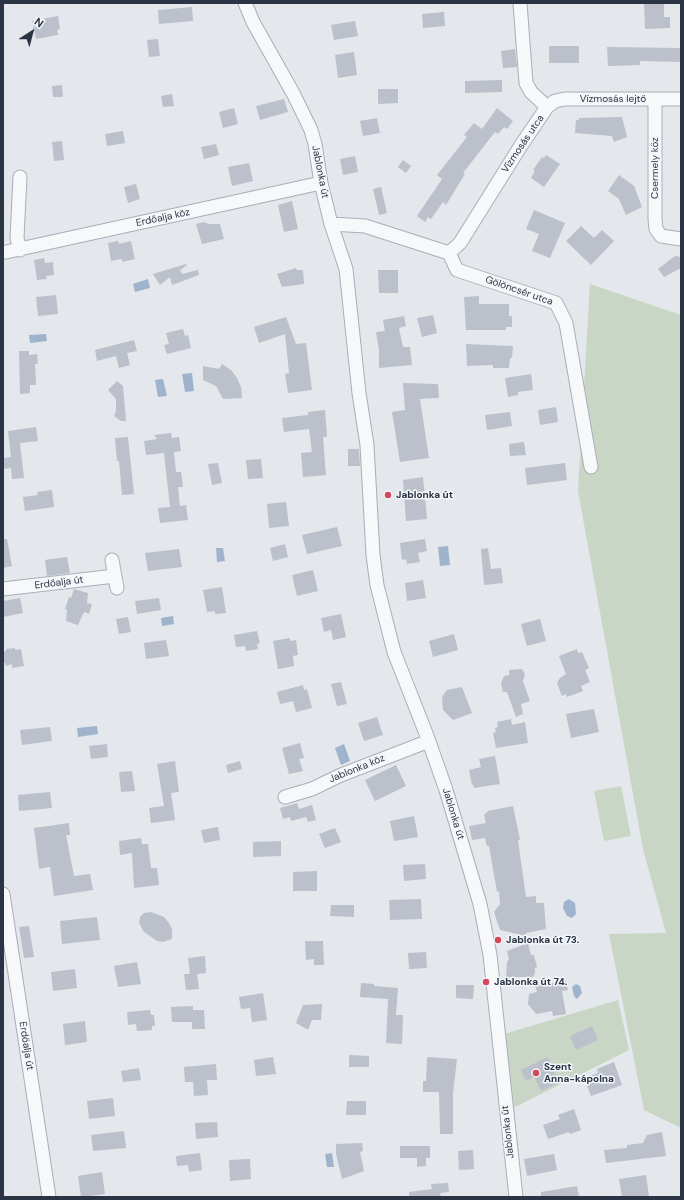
<!DOCTYPE html>
<html>
<head>
<meta charset="utf-8">
<style>
  body { margin:0 }
  #map { position:relative; width:684px; height:1200px; overflow:hidden; background:#e4e7ec; font-family:"DM Sans",sans-serif }
  canvas { display:block }
  .frame { position:absolute; inset:0; border:4px solid #2b3445; pointer-events:none }
  .north { position:absolute; left:12px; top:12px; width:40px; height:40px; -webkit-text-stroke:3px #f4f6f9; paint-order:stroke; rotate:36deg; font-size:11px; font-weight:700; line-height:16px; text-align:center; color:#2b3445 }
  .north::after { content:''; display:block; margin:auto; width:14px; height:18px; background:#2b3445; clip-path:polygon(50% 0,100% 100%,50% 72%,0 100%) }
</style>
</head>
<body>
<div id="map">
<canvas width="684" height="1200"></canvas>
<div class="frame"></div>
<div class="north">N</div>
</div>
<script>
const c = document.querySelector('canvas').getContext('2d');
c.lineJoin = 'round';
function fillPath(path, color) { c.fillStyle = color; c.fill(path, 'evenodd'); }
function stroke(path, color, width, dash) { c.strokeStyle = color; c.lineWidth = width; c.lineCap = dash ? 'butt' : 'round'; c.setLineDash(dash || []); c.stroke(path); }
function label(font, color, halo, rows, align = 'center') {
  c.font = font + ' "DM Sans",sans-serif'; c.lineWidth = 3; c.setLineDash([]); c.textBaseline = 'middle'; c.strokeStyle = halo; c.fillStyle = color; for (const [text, x, y, turn = 0] of rows) {
    c.save(); c.translate(x, y); c.rotate((+turn || 0) * Math.PI / 180); c.textAlign = isNaN(turn) ? turn : align; if (halo) c.strokeText(text, 0, 0); c.fillText(text, 0, 0); c.restore();
  }
}
fillPath(new Path2D(`
  M590,284L681,315V1128L644,1110L609,934L666,933L643,849L578,491Z
  M621,786L631,836L604,841L594,791Z
  M618,1000L629,1050L513,1108L504,1034Z`), '#c9d6c5');
fillPath(new Path2D(`
  M148,279L150,288L135,292L133,284Z
  M46,334L47,341L30,343L29,335Z
  M192,373L194,391L185,392L182,374Z
  M163,379L167,396L158,397L155,380Z
  M448,546L450,565L440,566L438,547Z
  M216,548H223L225,561L217,562Z
  M173,616L174,624L162,626L161,618Z
  M97,726L98,734L78,737L77,728Z
  M344,744L350,761L341,765L335,748Z
  M569,899L575,903L576,914L572,918L567,916L563,908L564,902Z
  M576,984L580,986L582,993L577,999L574,996L572,987Z
  M332,1153L334,1167H327L325,1154Z`), '#9fb4cc');
fillPath(new Path2D(`
  M644,3H664V17H670V28L645,29Z
  M192,7L193,21L159,24L158,10Z
  M444,12L445,26L423,28L422,14Z
  M58,16L60,29L57,30L58,35L36,39L32,21Z
  M355,21L358,36L334,40L331,25Z
  M158,39L160,56L149,57L147,40Z
  M549,46H579V63H549Z
  M607,47L681,48V62L640,61V65L608,66Z
  M515,49L517,67L503,68L501,51Z
  M354,52L357,75L338,78L335,55Z
  M502,80V92L465,93V81Z
  M62,85L63,97H53L52,86Z
  M378,89H398V103L378,104Z
  M172,94L174,106L163,107L161,96Z
  M284,99L288,112L260,120L256,106Z
  M234,108L238,124L223,128L219,112Z
  M497,108L513,121L507,129L504,127L498,134L495,132L463,173L465,174L446,205L443,202L431,219L428,217L425,222L417,216L442,179L437,175L467,137L464,135L474,123L482,129Z
  M622,117L627,137L614,142L612,136L575,133L576,120H579V118Z
  M377,118L380,133L363,136L360,121Z
  M123,131L125,143L107,146L105,134Z
  M62,141L64,160L54,161L52,142Z
  M216,144L219,155L204,159L201,147Z
  M546,155L560,164L544,187L531,178L535,171L533,170L542,157L544,158Z
  M355,156L358,172L343,175L340,159Z
  M403,160L411,166L406,173L398,167Z
  M249,163L253,181L232,186L228,167Z
  M619,175L634,186L642,207L626,215L619,199L608,191Z
  M136,184L140,199L128,203L124,187Z
  M381,187L387,213L379,215L373,189Z
  M292,201L298,229L284,232L278,205Z
  M534,210L565,223L550,258L532,251L539,234L526,229Z
  M204,222L209,224H220L224,239L202,244L196,224Z
  M581,226L594,238L602,230L614,241L591,265L566,241Z
  M118,241L119,244L131,241L135,259L122,262V259L111,261L108,243Z
  M675,256L681,257V268L664,277L658,269Z
  M44,258L45,263L53,262L54,275L46,276L47,279L37,280L34,260Z
  M186,264L187,265L179,271H181L182,274L198,270L199,275L172,285L170,277L160,285L153,274Z
  M296,268L297,270H303L304,284L282,287L277,274Z
  M378,270H398V293H379Z
  M56,295L58,314L38,316L36,297Z
  M479,296V304H509V316H512V327H506V330H466L464,297Z
  M433,315L437,333L422,337L417,318Z
  M404,316L406,326L399,328L403,347H410L412,365L379,368V350L376,332L385,331L383,320Z
  M286,317L296,344L306,343L312,390L288,393L285,374L289,373L285,334L259,343L254,327Z
  M183,329L185,336L188,335L191,348L167,354L164,345L169,344L166,333Z
  M134,340L137,351L127,353L130,365L119,368L116,356L97,361L95,350Z
  M466,344L513,346L512,358H510L509,368H493V365L467,366Z
  M19,351H29V355L37,354L38,364H35L36,385H30V393L20,394Z
  M222,364L231,370L237,378L241,387L242,398L223,399L216,386L203,380V366L219,369Z
  M531,374L533,390L518,392V395L508,397L505,378Z
  M117,381L123,386L126,421H121L114,416L116,411V399L108,390Z
  M403,383L438,384L439,398L420,399L429,458L400,462L392,412L405,410Z
  M556,407L558,422L540,425L538,410Z
  M325,410L327,437H323L326,475L303,477L301,453L312,452L309,429L284,432L282,418L308,415V412Z
  M510,412L512,426L487,430L485,415Z
  M36,427L38,441L20,443L24,478L12,479L11,468L3,469V458L11,457L8,431Z
  M171,433L172,438L179,437L181,451L174,452L176,472H181L183,487H178L180,506L186,505L188,520L160,523L158,508L170,507L164,453L146,455L144,441L157,439L154,435Z
  M128,437L134,494L122,495L119,461H117L115,438Z
  M524,442L526,455L510,456L509,444Z
  M348,449H359L360,466H348Z
  M261,459L263,478L248,479L246,460Z
  M218,463L222,483L212,485L208,464Z
  M565,463L567,480L527,485L525,468Z
  M423,477L427,519L406,521L403,480Z
  M52,490L54,507L25,511L23,497L38,495L37,492Z
  M286,502L289,526L269,528L267,504Z
  M337,527L342,546L307,554L302,535Z
  M3,539H7L12,566L3,568Z
  M425,539L427,551L418,553L420,562L407,564L406,559L402,560L400,543Z
  M285,544L288,557L273,561L270,548Z
  M488,548L491,569L501,568L503,583L484,585L481,549Z
  M179,549L182,567L148,571L145,553Z
  M67,557L70,573L47,576L45,560Z
  M313,570L318,591L297,596L292,575Z
  M423,580L426,598L407,601L405,583Z
  M222,587L226,613L215,614V611L207,612L203,590Z
  M74,589L88,593L87,603L92,604L89,614L84,612L78,625L66,621L67,610L65,609L69,597L71,598Z
  M20,598L23,613L3,617V601Z
  M159,598L161,610L137,614L135,601Z
  M341,614L346,637L333,640L331,630L324,632L321,618Z
  M128,617L131,632L119,634L116,619Z
  M540,619L546,641L527,646L521,624Z
  M257,631L260,643L257,644L258,649L246,651L245,646L236,647L234,635Z
  M454,634L458,650L433,657L429,641Z
  M290,638V641L296,640L298,655L293,656L294,666L278,669L273,641Z
  M166,640L169,656L146,659L144,643Z
  M15,648V650L21,649L24,666L12,668V664L6,666L5,663H3V652L6,651V649Z
  M577,649L578,653L582,652L589,668L585,670L590,682L581,686L583,691L567,697L566,694L562,696L557,683L560,678L566,674L559,656Z
  M522,669L525,674L523,681L530,701L521,704L523,714L516,717L507,692H503L501,683L504,676L509,675V670Z
  M341,682L347,704L337,706L331,684Z
  M303,685L304,690L307,689L312,708L296,712L293,701L280,704L277,692Z
  M462,687L472,713L453,720L443,710L442,697L447,690Z
  M594,709L599,732L571,738L566,714Z
  M377,717L383,735L364,741L358,723Z
  M511,719L512,725L525,722L528,743L496,748L493,733L496,732L495,728L498,727L497,722Z
  M50,727L52,741L22,745L20,730Z
  M300,743L304,758L299,759L303,771L289,774L282,748Z
  M107,744L108,757L91,759L89,746Z
  M495,756L500,784L474,788L473,784L472,785L469,770L481,767L479,759Z
  M175,761L179,792L171,793L175,820L151,823L149,808L164,806L157,764Z
  M240,761L242,769L228,773L226,765Z
  M396,765L406,786L375,801L365,780Z
  M132,771L135,791L121,792L119,772Z
  M50,792L52,808L19,811L18,795Z
  M297,803L299,809L312,805L316,820L308,822L306,817L291,821L290,817L283,819L280,808Z
  M513,806L520,840H518L526,897L536,896V903H544L546,929L526,933V936L500,930L494,912L500,904L499,891L497,892L489,846H487L485,838L472,840L469,826L486,823L484,815L488,811Z
  M414,816L418,837L394,841L390,821Z
  M69,823L70,835H66L74,876L90,874L93,890L54,896L50,867L39,869L34,828Z
  M218,827L220,840L204,843L201,830Z
  M335,828L341,842L325,848L319,834Z
  M141,838L142,844H148L151,868H157L159,885L134,888L132,853L120,855L119,841Z
  M281,841V856L253,857V842Z
  M425,864L426,879L404,881L403,865Z
  M317,871V891H293V872Z
  M421,899L422,919L390,920L389,900Z
  M331,905H354V917L330,916Z
  M151,912L164,917L169,923L172,929V939L163,942L157,941L144,932L139,923L140,917L144,913Z
  M97,917L100,940L62,944L60,921Z
  M29,926L34,957L24,958L19,927Z
  M305,941H323L324,965H314V959L306,960Z
  M528,943L531,955H534L537,967L535,968V973L533,977H506L507,962L509,959L507,951Z
  M426,952L427,968L409,969L408,953Z
  M205,956L206,973L197,974L199,989L186,990L184,974H190L188,958Z
  M137,962L141,984L118,987L114,966Z
  M75,969L77,988L53,991L51,972Z
  M566,981L568,990L562,991L566,1014L553,1016L552,1011L536,1014L528,1004L529,994L537,992L535,986Z
  M361,983L374,984V986L398,988L396,1015H403L402,1044L386,1043L388,999L360,997Z
  M456,985H474L473,999L456,998Z
  M263,993L267,1020L252,1022L250,1008L241,1009L239,997Z
  M322,1004L321,1020H312L308,1030L296,1023L303,1005Z
  M193,1006V1010H204L205,1029H192V1022H172L171,1007Z
  M150,1010L151,1015H154L155,1026H152V1030L137,1031L136,1024L128,1025L127,1012Z
  M85,1021L87,1042L65,1045L63,1024Z
  M592,1026L598,1040L576,1050L570,1036Z
  M349,1055L369,1056V1067H349Z
  M273,1057L276,1074L256,1076L254,1060Z
  M427,1057L457,1059L453,1093V1134H440L439,1092H423V1081H426Z
  M548,1057L558,1083L541,1091L534,1077L526,1081L521,1070Z
  M614,1062L622,1085L591,1096L584,1078L598,1073L597,1069Z
  M216,1064L217,1080H207L208,1095L194,1096L193,1082H185L184,1067Z
  M139,1068L141,1080L123,1082L121,1071Z
  M113,1098L115,1116L89,1119L87,1101Z
  M347,1101H366V1115H346Z
  M574,1109L581,1130L570,1134L569,1132L548,1139L543,1125L560,1119L558,1115Z
  M217,1122L218,1137L196,1139L195,1123Z
  M124,1131L126,1148L93,1151L91,1135Z
  M662,1132L666,1156L606,1163L604,1150L627,1148V1145L643,1143L647,1135Z
  M362,1143L363,1151L360,1152L364,1171L342,1179L336,1154V1144Z
  M400,1146H430V1158H426V1166L417,1167V1158H400Z
  M473,1150L474,1169L459,1170L458,1151Z
  M200,1153L202,1170L189,1172L188,1165L177,1166L176,1156Z
  M554,1154L557,1170L527,1176L524,1159Z
  M250,1159L251,1179L230,1181L229,1160Z
  M102,1172L105,1194L81,1197L78,1176Z
  M646,1175L649,1197H622L619,1179Z
  M448,1183L449,1192L440,1193L441,1197H409V1192L432,1189L431,1184Z
  M577,1186L579,1197H541V1192Z`), '#bbc0ca');
const minor = new Path2D(`
  M245,3L253,22L294,95L311,130L315,144L321,183L331,224L346,269L359,393L367,445L373,555L377,585L394,652L427,736L446,790L480,904L490,955L516,1197
  M520,3L526,83L531,92L547,107
  M655,99V219L656,229L661,236L681,239
  M331,224L365,226L449,253L457,270L556,303L566,323L591,467
  M20,250L17,238L20,177
  M6,252L321,183
  M449,253L460,243L520,147L547,107L555,101L565,99H681
  M112,560L117,588
  M3,589L115,576
  M285,797L312,789L341,775L429,741
  M3,894L49,1197`);
stroke(minor, '#a9aeb7', 15);
stroke(minor, '#f7f8fa', 13);
for (const [x, y, r, color] of [
  [388,495,4,"#d1495b"],
  [498,940,4,"#d1495b"],
  [486,982,4,"#d1495b"],
  [536,1073,4,"#d1495b"]
]) { const dot = new Path2D(); dot.arc(x, y, r, 0, 2 * Math.PI); c.fillStyle = color; c.fill(dot); stroke(dot, '#f4f6f9', 1.5); }
label('10px', '#2b3445', '#f4f6f9', [
  ["Vízmosás lejtő",613,99],
  ["Vízmosás utca",523,144,-56],
  ["Csermely köz",655,168,-90],
  ["Jablonka út",320,172,79],
  ["Erdőalja köz",163,218,-12],
  ["Gölöncsér utca",519,291,19],
  ["Erdőalja út",59,583,-7],
  ["Jablonka köz",357,769,-22],
  ["Jablonka út",453,814,73],
  ["Erdőalja út",26,1046,81],
  ["Jablonka út",508,1132,-96]
]);
label('bold 10px', '#2b3445', '#f4f6f9', [
  ["Jablonka út",396,495],
  ["Jablonka út 73.",506,940],
  ["Jablonka út 74.",494,982],
  ["Szent",544,1067],
  ["Anna-kápolna",544,1079]
], 'left');
</script>
</body>
</html>
